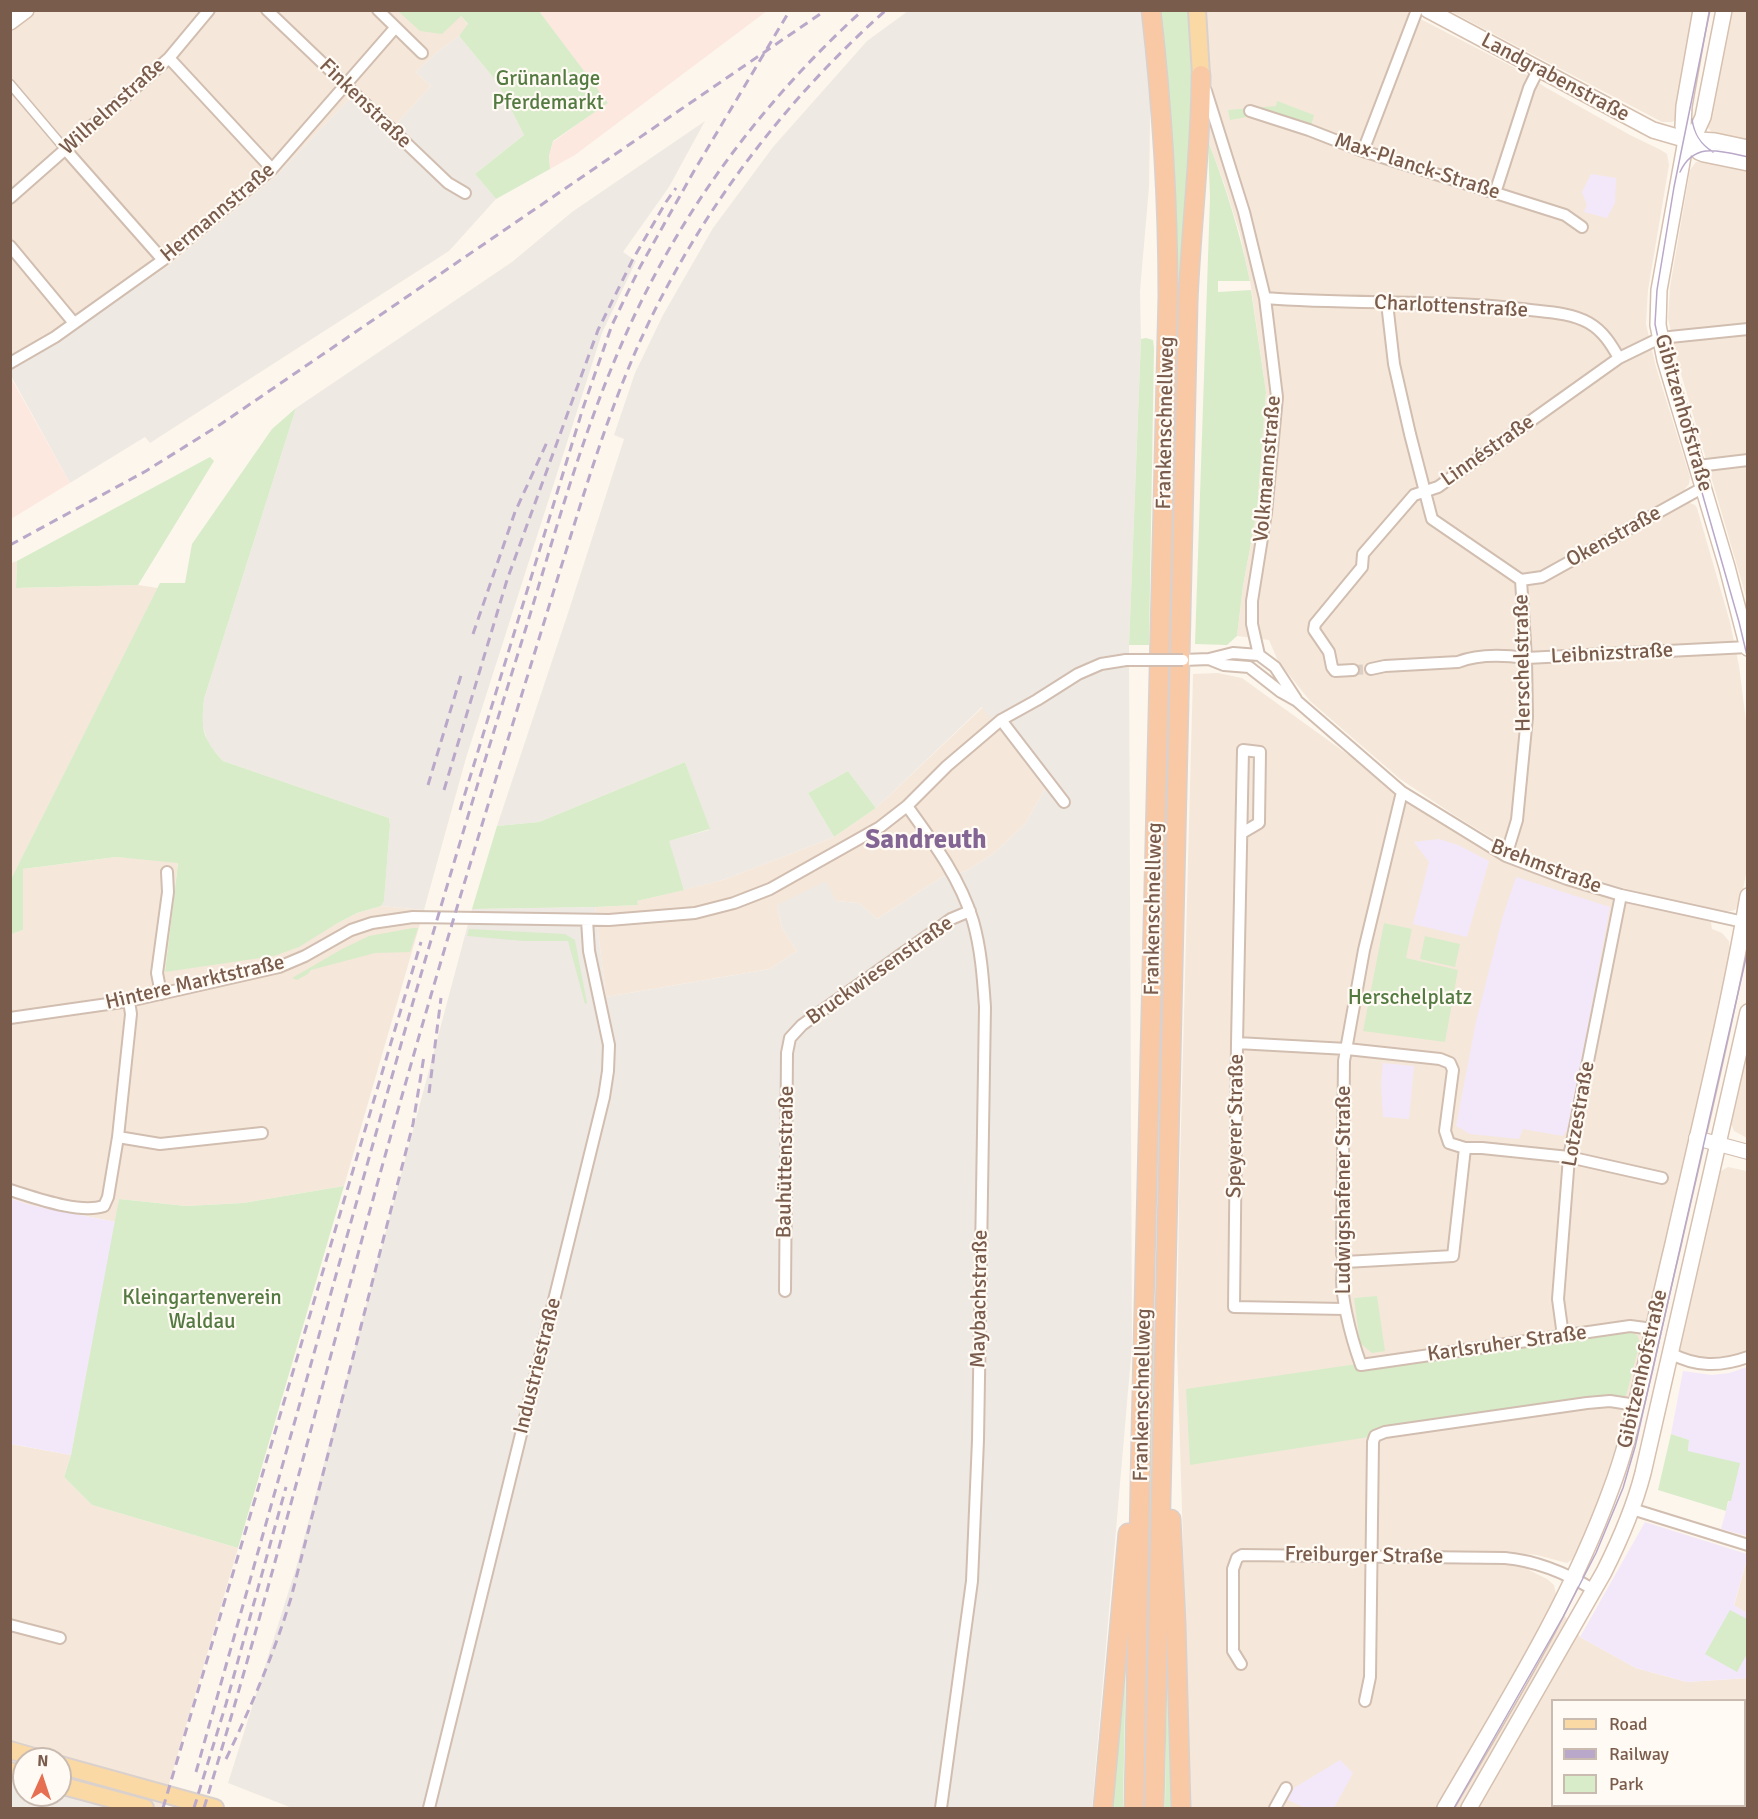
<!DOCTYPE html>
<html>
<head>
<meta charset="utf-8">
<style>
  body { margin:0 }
  #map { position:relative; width:1758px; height:1819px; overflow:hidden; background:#fdf6ec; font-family:Signika,sans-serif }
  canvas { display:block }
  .frame { position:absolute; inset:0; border:12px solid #7a5c4d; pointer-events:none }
  .legend { position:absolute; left:1551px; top:1699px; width:195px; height:108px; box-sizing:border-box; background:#fffaf3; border:2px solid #cabbb1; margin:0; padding:8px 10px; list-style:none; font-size:18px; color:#7a5c4d }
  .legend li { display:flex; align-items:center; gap:12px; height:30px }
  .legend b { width:30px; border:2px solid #cabbb1 }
  .north { position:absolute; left:12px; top:1747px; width:60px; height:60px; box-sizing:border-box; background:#fffaf3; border:2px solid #cabbb1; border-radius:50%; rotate:3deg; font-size:16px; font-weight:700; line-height:24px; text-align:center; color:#7a5c4d }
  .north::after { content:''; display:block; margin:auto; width:21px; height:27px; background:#e76f51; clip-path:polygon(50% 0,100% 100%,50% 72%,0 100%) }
</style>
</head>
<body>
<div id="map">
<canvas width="1758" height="1819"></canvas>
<div class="frame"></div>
<ul class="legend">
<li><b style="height:8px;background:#fbd9a5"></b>Road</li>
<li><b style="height:8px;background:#b9a8c9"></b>Railway</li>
<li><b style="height:16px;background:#d8ecc9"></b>Park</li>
</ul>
<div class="north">N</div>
</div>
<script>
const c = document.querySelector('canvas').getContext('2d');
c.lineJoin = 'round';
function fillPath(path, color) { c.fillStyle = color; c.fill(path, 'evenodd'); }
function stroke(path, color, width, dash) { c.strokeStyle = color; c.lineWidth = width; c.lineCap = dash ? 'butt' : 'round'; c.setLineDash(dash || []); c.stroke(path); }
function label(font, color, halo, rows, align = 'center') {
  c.font = font + ' Signika,sans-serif'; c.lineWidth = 4.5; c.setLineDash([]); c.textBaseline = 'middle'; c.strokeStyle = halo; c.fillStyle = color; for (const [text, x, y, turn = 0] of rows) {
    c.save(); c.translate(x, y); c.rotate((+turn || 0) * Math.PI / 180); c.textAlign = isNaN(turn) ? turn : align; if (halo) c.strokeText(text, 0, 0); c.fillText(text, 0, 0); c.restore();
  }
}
fillPath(new Path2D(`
  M456,10L469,26L459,36L436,53L416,72L431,86L388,133L350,98L276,176L167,267L11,369V11Z
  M1205,11H1405L1521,71L1545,87L1630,135L1661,150L1667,154L1669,165L1648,290L1646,324L1656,367L1690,477L1689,484L1685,489L1688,502L1695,505L1697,508L1730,622L1739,666L1748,736V865L1740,904L1735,910L1726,912L1694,906L1634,891L1578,875L1521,856L1454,815L1400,779L1310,701L1278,661L1269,640L1237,636L1243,586L1257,511L1266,392L1250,281L1240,234L1224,183L1208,141Z
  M1450,11H1691L1695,16L1677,119L1672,122H1662Z
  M1725,11H1747V143L1713,134L1706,125Z
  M1702,161L1747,170V600L1677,360L1668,318L1670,287L1690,170L1696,162Z
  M17,561L16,588L138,585L158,588L11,879V563Z
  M1218,673L1242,678L1401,793L1505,857L1629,899L1711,922L1712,929L1722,933L1729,941L1730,951L1718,1008L1631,1391L1612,1462L1601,1494L1574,1558L1567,1563L1563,1562L1537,1555L1527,1554L1529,1570L1547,1579L1554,1585L1556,1595L1554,1601L1580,1637L1636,1668L1687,1682L1747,1678L1748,1808H1441L1439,1804L1437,1808H1191L1177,1348L1179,1201L1193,674ZM1552,1700H1744V1806H1552Z
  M983,707L1045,789L1025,824L993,854L966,871L942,877L877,919L859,903L836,901L777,905L782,928L797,951L770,969L606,997L595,907L637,905V901L723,880L834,837L876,808Z
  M116,857L178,862L165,972L336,924L357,913L381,906L424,910L344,1186L243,1203L186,1206L119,1199L116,1222L30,1205L11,1198L10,934L23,930V869Z
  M1747,1038V1138L1734,1131L1730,1121Z
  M1728,1167L1747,1171V1353L1730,1359L1701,1361L1680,1353L1679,1346L1719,1172Z
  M10,1444L71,1455L64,1477L92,1505L238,1548L162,1808H147L60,1784V1759H24V1774L11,1770Z
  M1747,1559V1613L1734,1606Z`), '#f5e8da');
fillPath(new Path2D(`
  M539,11H767L575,155L550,169L549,156L553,142L607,103Z
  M10,376L70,483L11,519H10Z`), '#fde8e0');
fillPath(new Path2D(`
  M908,11H1145L1151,64L1149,187L1140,291L1141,339L1129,645L1132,1345L1092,1808H292L228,1783L296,1568L472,909L595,907L606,997L770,969L797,951L782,928L777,905L826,881L836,901L859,903L877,919L942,877L966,871L993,854L1025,824L1045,789L982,707L876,808L848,771L808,793L834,837L723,880L684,890L668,841L709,830L685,762L539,822L497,826L568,613L624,439L614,435L635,373L663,315L713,228L773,147L867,41Z
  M459,36L497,82L524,135L475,174L496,199L449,251L150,443L145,437L70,483L11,376L10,369L167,267L276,176L350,98L388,133L431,86L416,72L436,53Z
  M705,121L669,187L623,252L636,261L602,333L466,758L424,910L381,906L384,900L390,825L389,818L223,761L208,743L202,723L204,699L296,408L512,262L572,212Z
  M10,1770L24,1774V1795H60V1784L147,1808H11Z`), '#efe9e4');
fillPath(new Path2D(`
  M1591,174L1616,178L1615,203L1607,218L1584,212L1587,205L1582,192Z
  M1439,839L1458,845L1489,861L1467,937L1413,924L1429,862L1414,842Z
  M1516,877L1610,907L1576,1089L1567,1130L1563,1136L1523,1129L1519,1139L1470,1134L1456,1126L1476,1022L1502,919Z
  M1383,1063L1414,1066L1409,1119L1383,1117L1381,1084Z
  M10,1198L30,1205L116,1222L71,1455L11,1444Z
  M1747,1367V1536L1721,1529L1729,1500L1688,1451L1689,1440L1671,1434L1683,1371L1712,1375L1729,1373Z
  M1645,1522L1747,1554V1559L1734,1605L1747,1613V1678L1687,1682L1636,1668L1580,1637Z
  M1340,1760L1353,1773L1334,1808H1305L1286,1799L1294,1788Z`), '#f3e8fa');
fillPath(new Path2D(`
  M398,11H539L608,103L553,141L549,156L550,169L496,199L475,174L524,135L497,82L459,36L468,24L461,16L442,34L420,31Z
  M1156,11H1190L1195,62L1183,280H1174Z
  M1277,101L1314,115L1311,126L1260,109L1247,117L1230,120L1228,110L1276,106Z
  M1208,141C1226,187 1240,233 1250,281H1218V292L1251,290L1266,392L1257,511L1243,586L1237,636L1227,645L1195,644L1210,198Z
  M1146,338L1153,340L1154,348L1149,645H1129L1141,339Z
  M296,408L204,699C201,731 202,737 223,761L389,818L390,825L384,901L381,906L357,913L336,924L299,947L274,956L165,972L178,863L116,857L23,869V930L11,934V879L160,583H185L192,544L272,429Z
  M210,457L214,461L138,585L16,588L17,561Z
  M685,762L710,829L669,841L684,890L637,901L638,905L595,907L472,909L497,826L539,822Z
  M848,771L876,808L834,837L808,793Z
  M1384,923L1412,929L1406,958L1458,970L1445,1042L1363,1031Z
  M413,928H418L410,952L375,953L311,970L308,974L297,980L292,978L342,949L369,936Z
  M469,929L565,934L575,940L587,1003L585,1004L568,941H523L467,936Z
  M1425,936L1460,944L1455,967L1420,959Z
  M344,1186L238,1548L92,1505L64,1477L71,1455L119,1199L186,1206L243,1203Z
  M1377,1296L1385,1351L1372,1353L1360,1343L1354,1298Z
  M1150,1330H1157L1147,1808H1140Z
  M1627,1332L1637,1335L1640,1342L1626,1396L1374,1431L1369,1437L1190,1465L1186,1389L1350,1365Z
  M1671,1434L1689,1440L1688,1451L1740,1463L1731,1501H1728L1726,1511L1658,1490Z
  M1730,1610L1747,1619V1654L1737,1672L1705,1654Z
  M1167,1655H1169L1176,1808H1165Z
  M1122,1656H1126L1123,1808H1110Z`), '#d8ecc9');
stroke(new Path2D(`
  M1353,670L1371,669`), '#dcd0c4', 10, [10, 5]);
const pedestrian = new Path2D(`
  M10,84L65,149`);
const minor = new Path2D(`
  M267,10L448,183L465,193
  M378,10L422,53
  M169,58L272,169
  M1206,91L1244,212L1265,298L1277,397L1266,513L1252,601V624L1259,655
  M1250,111L1309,130L1363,151L1565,215L1582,227
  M65,149L163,260
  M1363,151L1417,10
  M1495,193L1529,88L1538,70
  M10,198L169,58L209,10
  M10,246L74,323
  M1265,298C1351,305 1437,299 1522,309C1544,312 1570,312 1589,323C1603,331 1611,344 1619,358
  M1387,303L1394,364L1410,434L1432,519L1521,580L1526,658L1527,717L1517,820L1506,856
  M10,363L55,337L163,260L272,169L395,28
  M1698,466L1748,460
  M1521,580L1542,577L1704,487
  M1209,659L1224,665L1249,667L1281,692L1297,701L1402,792L1506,856L1567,879L1621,895L1748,923
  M1183,660L1209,659L1233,653L1259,655L1275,667L1296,699
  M1371,669L1385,666L1458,662C1478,654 1505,655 1526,658L1748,647
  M1353,670L1335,671L1332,667L1329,652L1314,630L1315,624L1362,567L1363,554L1414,495L1438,487L1619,358L1660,338L1748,329
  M1001,720L1064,802
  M1402,792L1364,950L1344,1061L1342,1254L1345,1262C1335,1283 1353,1343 1361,1365L1630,1326L1653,1329
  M907,806C933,842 960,878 973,921C981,949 983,978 985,1007L978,1440L972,1581L941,1808
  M1242,833L1259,823L1260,752L1243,750L1237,1043L1234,1307L1345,1309
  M161,994L157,973L168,892L167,872
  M10,1018L129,1001L279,967L305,956L351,930L372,923L413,917L609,920L695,913L734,903L770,889L880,827L907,806L947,766L1001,720L1037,700L1078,674L1101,664L1126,660
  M1237,1043L1347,1049L1440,1059L1450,1063L1453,1070L1445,1131L1449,1143L1465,1148H1482L1569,1157L1662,1178
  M118,1137L160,1144L262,1133
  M10,1190C36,1198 79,1214 104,1206L108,1197L118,1137L131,1014L129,1001
  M1345,1262L1453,1256L1465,1148
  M785,1291L787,1053L790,1038L802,1025L951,919L970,911
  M1563,1336L1558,1299L1569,1157L1621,895
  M1670,1353C1696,1367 1720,1367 1748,1357
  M1632,1509L1748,1545
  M10,1625L60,1638
  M1241,1664L1233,1651V1569L1237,1558L1242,1555L1505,1558C1538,1561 1566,1573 1594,1590
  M1365,1701L1370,1677L1373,1442L1375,1436L1385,1432L1587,1403L1610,1401L1636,1405
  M429,1808L604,1097L608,1071L609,1045L589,951L587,920
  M1275,1808L1286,1788
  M1740,1808L1748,1807`);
const tertiary = new Path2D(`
  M1696,1138L1748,1152`);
const secondary = new Path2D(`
  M1428,10L1653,130L1684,139L1715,141L1748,148
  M1701,10L1684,106L1683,126L1686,140L1659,290L1658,325L1665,360L1727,567L1748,648
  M10,22L26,10
  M1686,140L1698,128L1703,117L1724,10
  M1686,140L1699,152L1704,154L1748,163
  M1445,1808C1505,1705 1570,1602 1611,1489C1626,1450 1635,1408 1645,1367C1654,1326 1663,1285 1673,1244C1699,1128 1728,1013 1748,896
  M1469,1808L1604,1572C1620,1540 1634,1508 1643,1473L1748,1012`);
const primary = new Path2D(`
  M1197,10L1201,75
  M10,1750L41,1759
  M60,1765L215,1808
  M10,1771L24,1775
  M60,1785L145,1808`);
const trunk = new Path2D(`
  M1171,1519L1176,1625L1181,1808
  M1103,1808L1128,1533
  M1134,1808L1141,1435L1168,296C1168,201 1162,105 1151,10
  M1154,1808L1188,302C1191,226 1201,151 1201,75`);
stroke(pedestrian, '#d1beb0', 11);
stroke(minor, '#d1beb0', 14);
stroke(tertiary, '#d1beb0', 16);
stroke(secondary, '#d6c0b0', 18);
stroke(primary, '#dad1cd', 20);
stroke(trunk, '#dad1cd', 21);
stroke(pedestrian, '#fff', 8);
stroke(minor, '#fff', 10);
stroke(tertiary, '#fff', 14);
stroke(secondary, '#fff', 15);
stroke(primary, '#fbd9a5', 16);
stroke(trunk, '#f9c8a4', 18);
stroke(new Path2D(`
  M1710,10L1674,187L1657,290L1655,324L1663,361L1701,489L1739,622L1748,660
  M1692,119C1694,134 1700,144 1713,152
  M1680,172C1694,141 1721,151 1748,157
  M1454,1808L1563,1617L1596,1553L1623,1488L1635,1447L1748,949`), '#b9a8c9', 1.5);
stroke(new Path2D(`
  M10,545L146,471L221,424L826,10
  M473,634L515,512L548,440
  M428,785L462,672
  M444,790L507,580L598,330L633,259L666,202L676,188
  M460,810L583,408L612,325L640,267L694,171L790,10
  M429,1093L441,998
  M226,1759C251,1707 274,1654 291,1598L413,1124L424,1056
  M196,1772C267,1520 338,1268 409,1016C446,887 485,759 525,631C554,537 580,441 619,350C674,220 758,105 863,10
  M163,1808L421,942
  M194,1808L226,1704L286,1487
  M204,1808C261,1621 310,1432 361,1243C397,1111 435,979 475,848C502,758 530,668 558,577C587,484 614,389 659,302C716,191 793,93 886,10`), '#b9a8c9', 3, [9, 6]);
const minorBridge = new Path2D(`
  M1126,660H1183`);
stroke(minorBridge, '#d1beb0', 14, []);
stroke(minorBridge, '#fff', 10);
label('21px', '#7a5c4d', '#fffaf3', [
  ["Landgrabenstraße",1555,78,28],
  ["Finkenstraße",365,104,44],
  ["Wilhelmstraße",113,107,-42],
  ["Max-Planck-Straße",1417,167,18],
  ["Hermannstraße",218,213,-40],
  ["Charlottenstraße",1451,307,3],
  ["Gibitzenhofstraße",1683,413,74],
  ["Frankenschnellweg",1166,423,-89],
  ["Linnéstraße",1488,451,-35],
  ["Volkmannstraße",1268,469,-85],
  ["Okenstraße",1614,537,-29],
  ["Leibnizstraße",1612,654,-3],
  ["Herschelstraße",1523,663,-91],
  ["Brehmstraße",1546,867,21],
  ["Frankenschnellweg",1154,909,-89],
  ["Bruckwiesenstraße",880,971,-35],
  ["Hintere Marktstraße",195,983,-13],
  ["Lotzestraße",1579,1114,-80],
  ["Speyerer Straße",1236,1126,-89],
  ["Bauhüttenstraße",786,1162,-89],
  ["Ludwigshafener Straße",1344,1190,-90],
  ["Maybachstraße",980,1299,-89],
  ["Karlsruher Straße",1507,1344,-8],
  ["Industriestraße",538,1366,-76],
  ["Gibitzenhofstraße",1643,1369,-77],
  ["Frankenschnellweg",1143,1395,-89],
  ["Freiburger Straße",1364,1556,1]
]);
label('21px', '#537a41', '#fffaf3', [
  ["Grünanlage",548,79],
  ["Pferdemarkt",548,103],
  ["Herschelplatz",1410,998],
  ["Kleingartenverein",202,1298],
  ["Waldau",202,1322]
]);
label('bold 27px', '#846695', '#fffaf3', [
  ["Sandreuth",926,841]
]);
</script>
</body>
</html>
